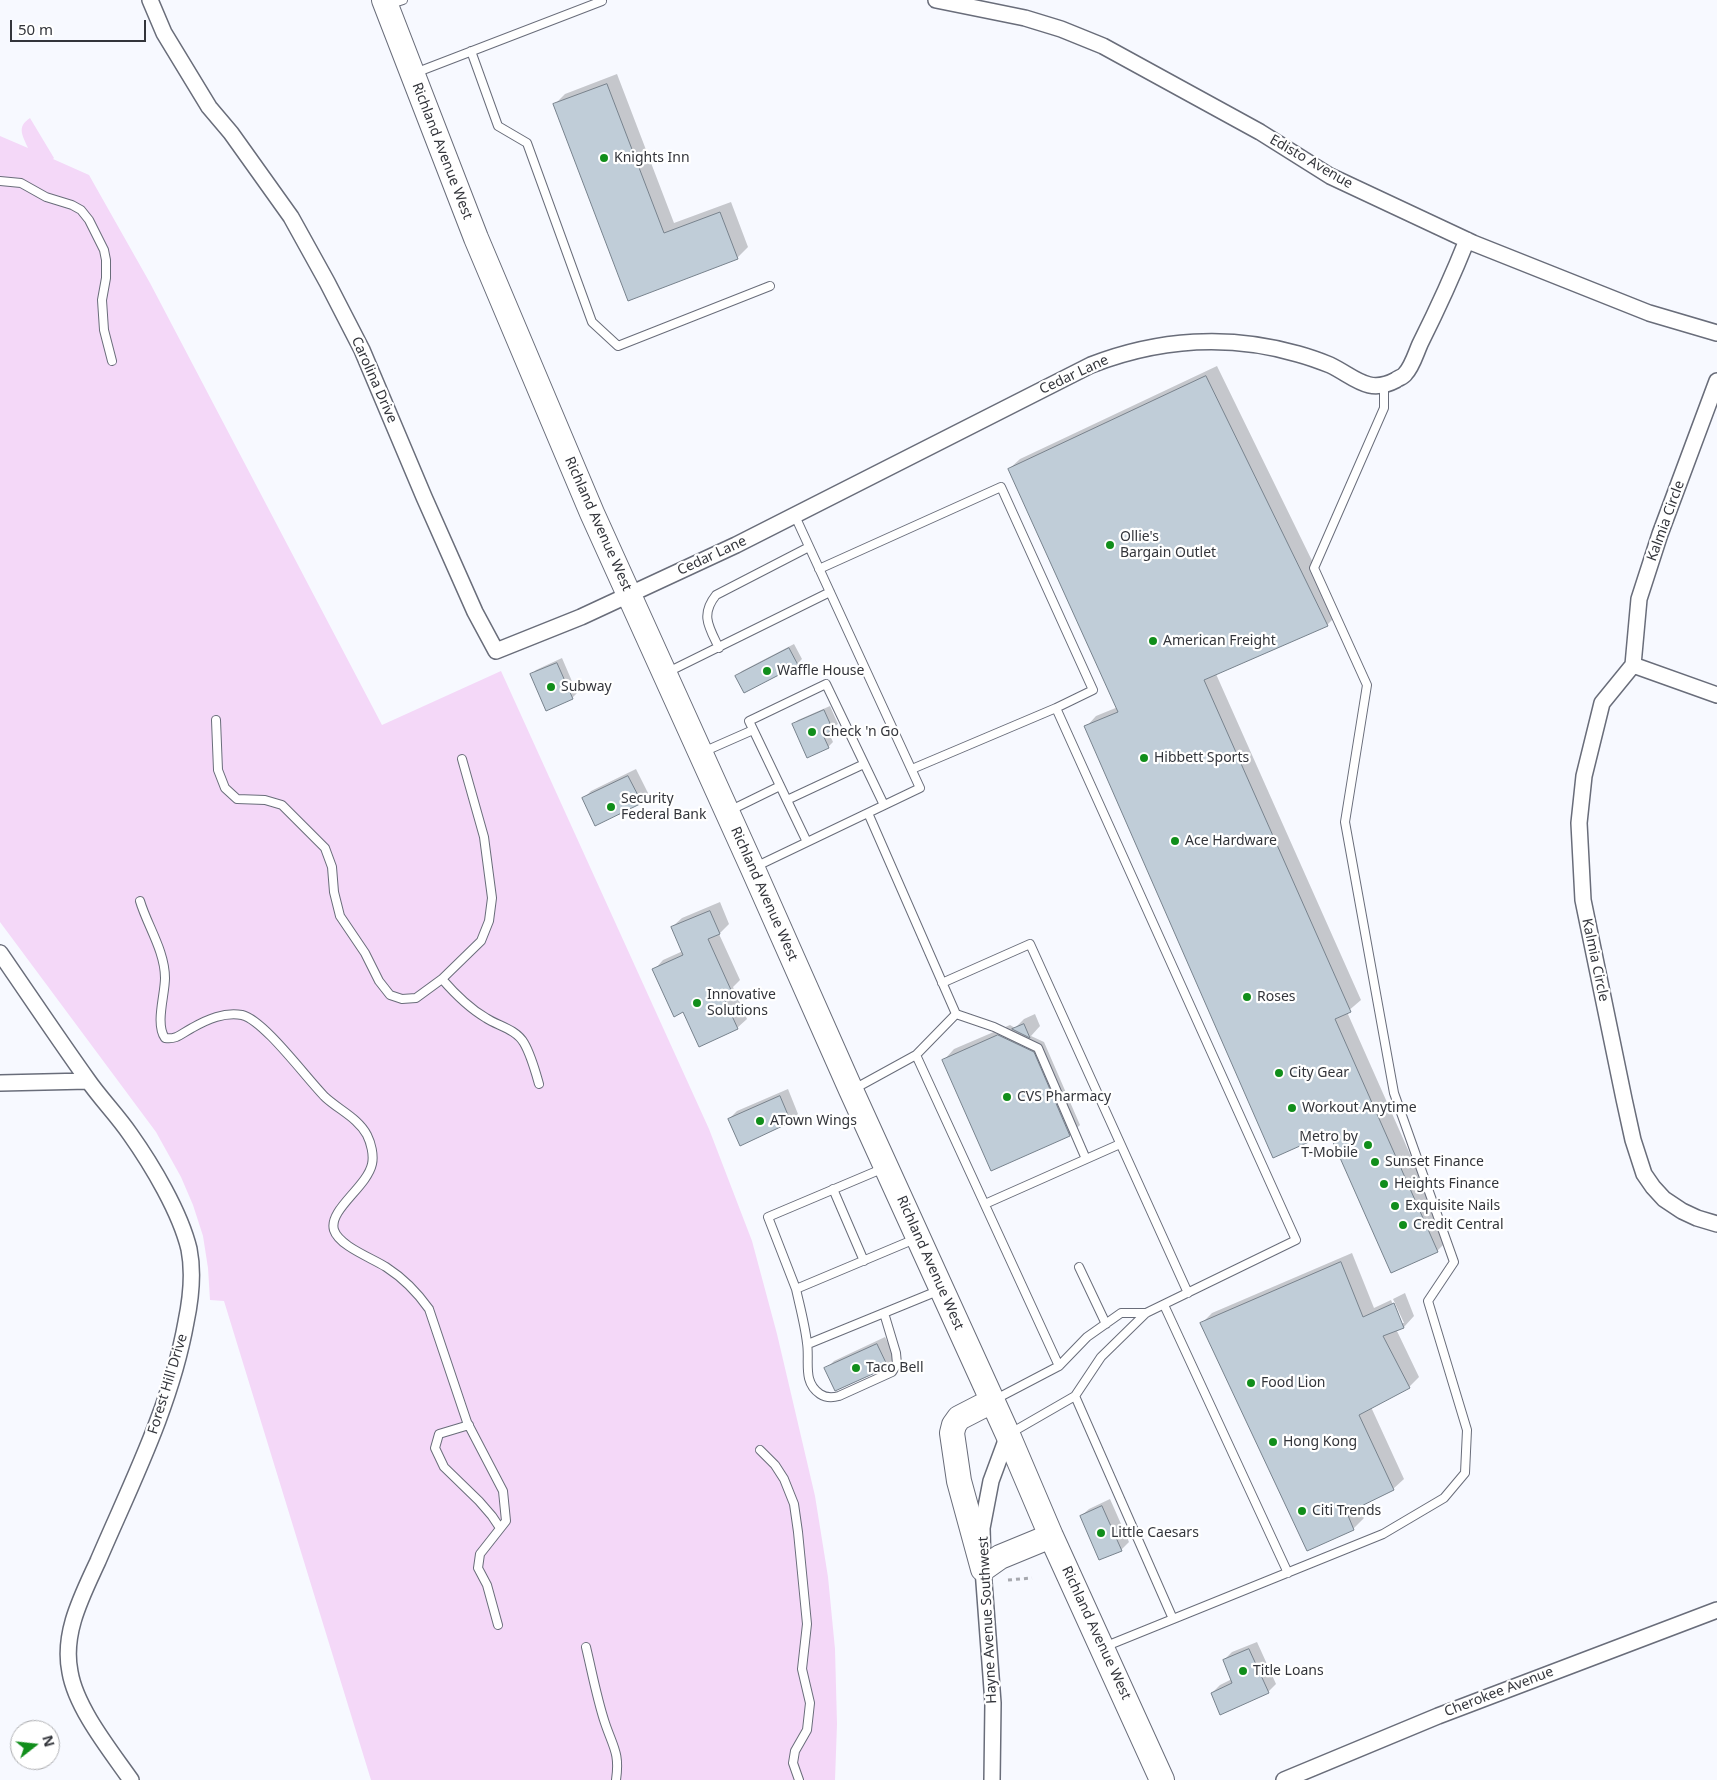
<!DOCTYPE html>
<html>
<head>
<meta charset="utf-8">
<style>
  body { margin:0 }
  #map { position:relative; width:1717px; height:1780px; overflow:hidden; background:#f7f9ff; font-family:"Noto Sans",sans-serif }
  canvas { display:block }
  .north { position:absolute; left:10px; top:1720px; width:50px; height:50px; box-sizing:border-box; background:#fff; border:1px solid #adaeb1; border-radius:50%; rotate:74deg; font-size:14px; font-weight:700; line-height:20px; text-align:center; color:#33353b }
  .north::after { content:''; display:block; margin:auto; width:18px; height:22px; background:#118e1b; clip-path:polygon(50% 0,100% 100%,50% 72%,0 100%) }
  .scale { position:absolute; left:10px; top:20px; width:136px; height:22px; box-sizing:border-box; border:2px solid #33353b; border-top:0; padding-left:6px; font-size:15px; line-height:18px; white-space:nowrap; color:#33353b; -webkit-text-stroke:4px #fff; paint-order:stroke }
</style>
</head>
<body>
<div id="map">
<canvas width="1717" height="1780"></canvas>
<div class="north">N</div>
<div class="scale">50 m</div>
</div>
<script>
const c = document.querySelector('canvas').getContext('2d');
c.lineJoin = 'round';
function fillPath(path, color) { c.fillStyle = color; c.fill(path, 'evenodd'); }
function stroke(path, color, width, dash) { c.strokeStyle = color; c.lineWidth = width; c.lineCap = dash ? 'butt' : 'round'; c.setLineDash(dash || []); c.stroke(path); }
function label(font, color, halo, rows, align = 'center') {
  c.font = font + ' "Noto Sans",sans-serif'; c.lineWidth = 4.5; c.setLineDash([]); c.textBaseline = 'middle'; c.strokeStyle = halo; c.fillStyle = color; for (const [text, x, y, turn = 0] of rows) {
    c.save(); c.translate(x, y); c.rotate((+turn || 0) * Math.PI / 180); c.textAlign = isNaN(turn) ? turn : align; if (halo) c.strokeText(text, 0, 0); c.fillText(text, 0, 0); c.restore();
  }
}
fillPath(new Path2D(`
  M30,118L54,158L53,159L89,175L150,283L382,725L501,671L709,1129L752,1241L777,1334L815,1496L828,1577L835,1649L837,1724L835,1780H371L224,1301L210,1300L208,1268L203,1236L193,1205L181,1177L156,1132L0,922V136L28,148C23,136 16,127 30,118Z`), '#f4d8f8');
fillPath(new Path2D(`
  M617,74L674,223L731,202L748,247L737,258L628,299L554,105L565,94Z
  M1217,366L1338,614L1327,625L1216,674L1361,1000L1347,1012L1448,1240L1437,1251L1330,1131L1086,727L1096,716L1118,707L1009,469L1020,459Z
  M794,644L802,659L797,664L737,676L742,671Z
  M562,658L577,693L572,698L531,675L536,670Z
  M830,706L838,724L828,731L833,742L828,747L793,725L798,720Z
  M636,769L649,795L641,802L584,798L591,791Z
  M720,902L729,924L719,934L740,980L733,987L747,1019L737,1028L683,1011L654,970L663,960L683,951L672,927L682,918Z
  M1035,1014L1040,1026L1031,1036L1044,1042L1080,1125L1069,1135L944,1060L954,1049L1010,1025L1015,1028L1024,1019Z
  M788,1089L798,1114L791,1121L729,1119L737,1111Z
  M1352,1253L1374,1308L1391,1300L1401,1323H1404L1393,1299L1405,1293L1414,1316L1404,1327L1396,1329L1419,1377L1409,1387L1371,1407L1404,1479L1393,1489L1359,1506L1364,1518L1353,1529L1307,1549L1202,1323L1212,1313Z
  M885,1337L896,1358L888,1366L835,1390L826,1369L834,1361Z
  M1110,1499L1129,1542L1121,1550L1081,1516L1089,1509Z
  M1257,1642L1276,1684L1268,1692L1212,1693L1220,1685L1232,1679L1224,1660L1232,1652Z`), '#0003');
const building = new Path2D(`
  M607,84L664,233L720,212L738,259L628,301L553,104Z
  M1206,376L1328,626L1204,680L1351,1012L1335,1019L1438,1252L1391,1273L1329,1133L1273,1158L1084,726L1118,712L1008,469Z
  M789,648L798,665L744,693L735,676Z
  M557,663L573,699L546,711L530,674Z
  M824,710L833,730L823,735L829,748L807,758L792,724Z
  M628,776L642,803L595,826L582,798Z
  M710,911L720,934L708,939L731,990L722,994L738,1029L699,1047L683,1012L674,1017L652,969L683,955L671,927Z
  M1024,1024L1030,1038L1012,1029Z
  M998,1035L1034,1052L1070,1136L991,1171L942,1060Z
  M780,1096L791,1122L740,1146L728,1119Z
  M1341,1262L1363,1317L1394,1303L1404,1328L1383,1336L1410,1388L1359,1415L1394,1490L1347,1513L1354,1530L1307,1551L1200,1323Z
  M877,1344L888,1367L835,1391L824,1368Z
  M1102,1506L1122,1551L1099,1560L1080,1516Z
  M1249,1649L1269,1693L1220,1715L1211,1693L1232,1683L1223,1660Z`);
fillPath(building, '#c0cdd8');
stroke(building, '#77828d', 1);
const lane = new Path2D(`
  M388,5L403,0
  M471,51L498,126L527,143L592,322L618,346L770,286
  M415,73L602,1
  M0,181L21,183L46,197L72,205L81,210L89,220L104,250L106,260V278L102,300L104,330L112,361
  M819,569L1001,487L1093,690L1056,708
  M719,648C709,627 700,615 716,595L809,547
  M668,672L830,592
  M216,720L218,770L225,788L237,799L265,800L282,805L325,848L332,867L334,892L340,916L365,953L379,981L390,995L402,999L416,998L442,979C455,994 469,1008 486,1018C498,1026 516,1029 524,1043C531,1055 535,1070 539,1084
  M703,752L753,730
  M912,769L1056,708L1296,1240L1146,1313L1101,1357L1075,1396L1009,1434
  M787,800L864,764
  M729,811L780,786
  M868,813L956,1014L916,1055
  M807,842L749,721L826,684L884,805
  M755,867L920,788L795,516
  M140,901C147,925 165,951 165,978C165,995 155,1024 165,1038C177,1040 182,1033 192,1028C208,1019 224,1012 242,1015C264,1020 307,1079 325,1097C339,1110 358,1118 367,1135C371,1143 374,1155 372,1164C367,1187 328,1210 334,1230C339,1246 372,1258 386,1267C403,1278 417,1292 429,1309L467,1422L503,1491L506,1521L480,1554L478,1568L487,1585L498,1625
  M442,979L481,941L489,921L492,898L484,837L462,759
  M942,983L1030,944L1188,1293
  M956,1014L994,1027L1038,1048L1086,1159
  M854,1089L916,1055L1059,1366
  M884,1168L768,1217L796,1289L915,1239
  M833,1189L864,1261
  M985,1204L1120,1144
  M1079,1267L1106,1324
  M796,1289C800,1307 805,1325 807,1343C810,1361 802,1382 820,1394C826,1398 832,1398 839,1396L892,1372L897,1364L896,1353L884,1313
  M1164,1305L1288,1573
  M808,1344L940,1290
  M1075,1396L1173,1619
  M994,1400L1059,1366L1087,1337L1121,1313H1146
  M469,1425L439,1434L435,1448L444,1467L479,1501L492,1516L500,1528
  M760,1450L775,1465L784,1479L794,1504L798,1532L807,1624L802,1669L810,1703L807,1730L795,1751L793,1763L799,1780
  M586,1647C592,1672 597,1699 605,1723C613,1747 620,1753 616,1780
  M1104,1647L1383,1534L1444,1498L1465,1473L1467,1430L1428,1301L1454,1262L1394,1093L1345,822L1367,685L1314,568L1384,408V386`);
const street = new Path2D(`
  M150,0L164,33L209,107L231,133L291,217L327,282L362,350L424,497L475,612L496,651L581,617L736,545L1091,365C1158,339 1229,334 1298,354C1309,357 1320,361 1330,365C1355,377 1368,395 1396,380C1398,378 1403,377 1405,374C1412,367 1416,353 1420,344C1437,310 1453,275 1467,240
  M936,0L1025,18L1061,29L1103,46L1260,132L1330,176L1473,243L1649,313L1717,333
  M1633,665L1639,599L1660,534L1717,381
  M1717,695L1633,665L1602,703L1584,776L1579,823L1583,900L1624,1099L1633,1140L1644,1174L1653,1187L1664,1199L1682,1211L1697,1218L1717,1224
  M0,953C29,995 57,1037 87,1079C100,1098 117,1115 130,1134C152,1165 180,1212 189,1249C194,1274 191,1298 186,1322C171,1406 131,1484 98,1561C82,1596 62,1633 70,1672C76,1708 110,1750 131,1780
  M0,1083L88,1081
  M992,1780L993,1703L983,1569L982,1528L991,1481L1008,1435
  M1284,1780L1438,1716L1717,1610`);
const primary = new Path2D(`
  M384,0L476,238L592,513L753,869L851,1090L1008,1435L1051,1536L1162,1780
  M992,1401L959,1418L954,1425L952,1433L959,1481L983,1569L1000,1557L1051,1536`);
stroke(lane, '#696d7a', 10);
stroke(street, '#696d7a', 18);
stroke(primary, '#696d7a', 26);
stroke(new Path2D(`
  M1008,1580L1032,1578`), '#a6a8ae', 3, [4, 4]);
stroke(lane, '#fff', 8);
stroke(street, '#fff', 15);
stroke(primary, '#fff', 24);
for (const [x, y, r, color] of [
  [604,158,5,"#118e1b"],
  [1110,545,5,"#118e1b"],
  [1153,641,5,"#118e1b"],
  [767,671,5,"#118e1b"],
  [551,687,5,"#118e1b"],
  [812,732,5,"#118e1b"],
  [1144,758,5,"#118e1b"],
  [611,807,5,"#118e1b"],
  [1175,841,5,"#118e1b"],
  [1247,997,5,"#118e1b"],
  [697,1003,5,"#118e1b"],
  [1279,1073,5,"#118e1b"],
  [1007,1097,5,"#118e1b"],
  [1292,1108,5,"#118e1b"],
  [760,1121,5,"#118e1b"],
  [1368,1145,5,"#118e1b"],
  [1375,1162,5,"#118e1b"],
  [1384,1184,5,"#118e1b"],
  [1395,1206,5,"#118e1b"],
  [1403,1225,5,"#118e1b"],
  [856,1368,5,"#118e1b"],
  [1251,1383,5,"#118e1b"],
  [1273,1442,5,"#118e1b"],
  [1302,1511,5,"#118e1b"],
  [1101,1533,5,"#118e1b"],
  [1243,1671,5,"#118e1b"]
]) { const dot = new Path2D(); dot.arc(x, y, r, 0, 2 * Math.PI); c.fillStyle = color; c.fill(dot); stroke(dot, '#fff', 2); }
label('14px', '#33353b', '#fff', [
  ["Richland Avenue West",442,151,69],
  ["Edisto Avenue",1311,162,30],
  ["Cedar Lane",1074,375,-25],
  ["Carolina Drive",374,380,66],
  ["Kalmia Circle",1666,521,-70],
  ["Richland Avenue West",598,524,66],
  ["Cedar Lane",712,556,-25],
  ["Richland Avenue West",764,894,66],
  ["Kalmia Circle",1595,960,78],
  ["Richland Avenue West",930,1263,66],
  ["Forest Hill Drive",168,1384,-73],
  ["Hayne Avenue Southwest",988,1620,-93],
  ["Richland Avenue West",1096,1633,65],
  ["Cherokee Avenue",1499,1692,-21]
]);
label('14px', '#33353b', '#fff', [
  ["Knights Inn",614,158],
  ["Ollie's",1120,537],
  ["Bargain Outlet",1120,553],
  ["American Freight",1163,641],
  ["Waffle House",777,671],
  ["Subway",561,687],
  ["Check 'n Go",822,732],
  ["Hibbett Sports",1154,758],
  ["Security",621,799],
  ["Federal Bank",621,815],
  ["Ace Hardware",1185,841],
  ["Innovative",707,995],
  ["Solutions",707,1011],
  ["Roses",1257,997],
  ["City Gear",1289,1073],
  ["CVS Pharmacy",1017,1097],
  ["Workout Anytime",1302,1108],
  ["ATown Wings",770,1121],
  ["Metro by",1358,1137,"right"],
  ["T-Mobile",1358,1153,"right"],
  ["Sunset Finance",1385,1162],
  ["Heights Finance",1394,1184],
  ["Exquisite Nails",1405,1206],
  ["Credit Central",1413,1225],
  ["Taco Bell",866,1368],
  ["Food Lion",1261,1383],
  ["Hong Kong",1283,1442],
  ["Citi Trends",1312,1511],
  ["Little Caesars",1111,1533],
  ["Title Loans",1253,1671]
], 'left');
</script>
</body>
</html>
